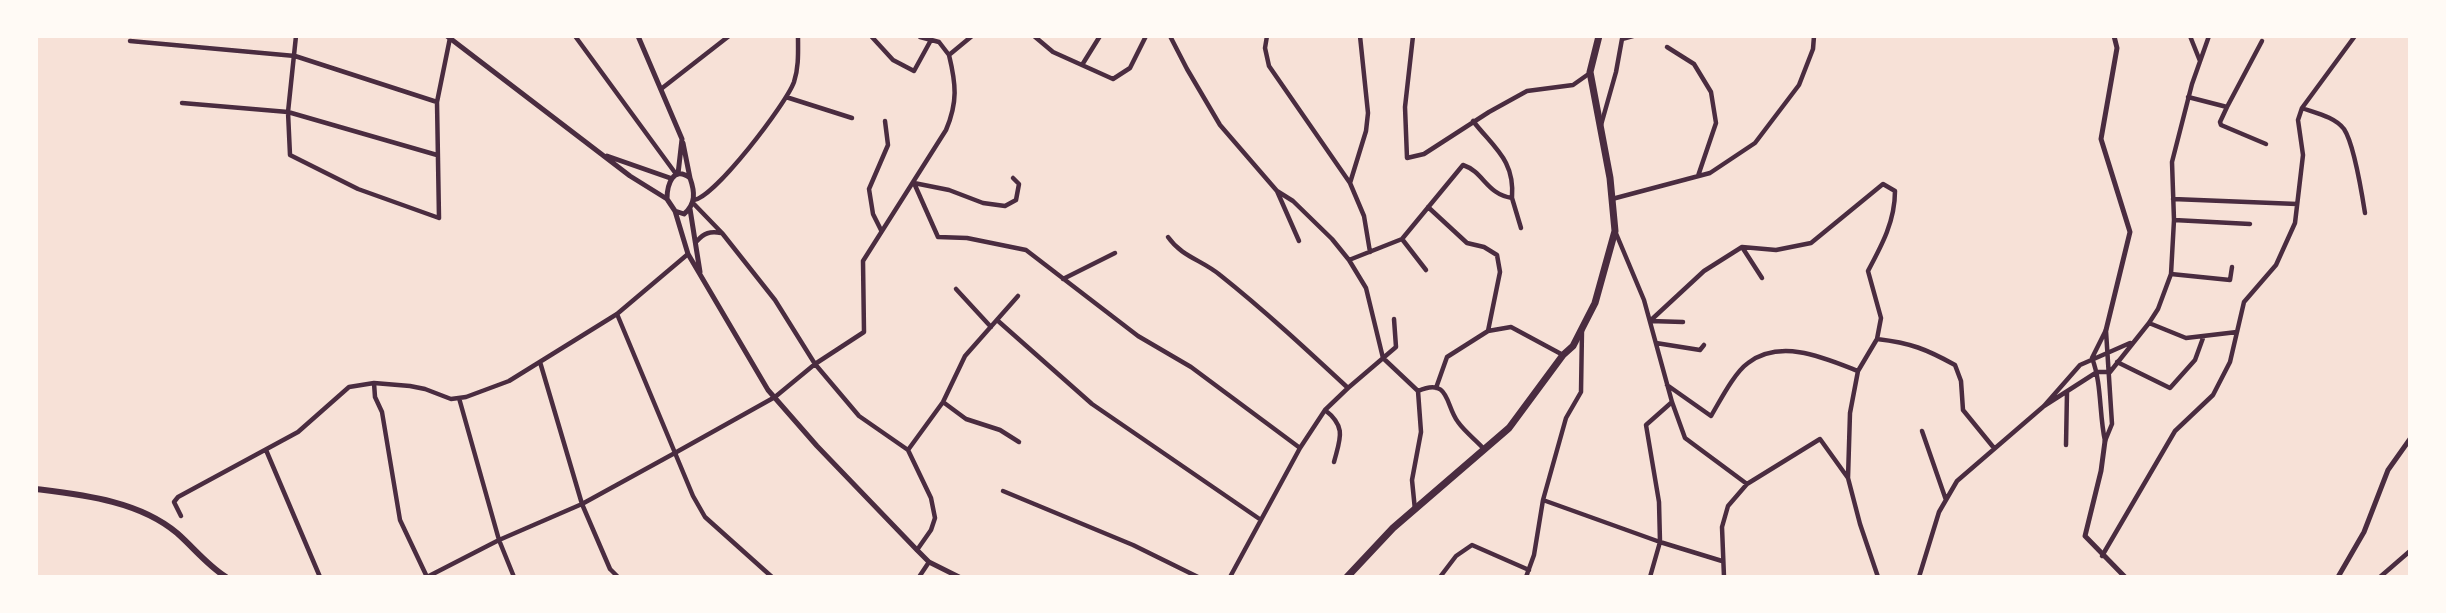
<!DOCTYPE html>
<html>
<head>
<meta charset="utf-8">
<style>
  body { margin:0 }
  #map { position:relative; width:2446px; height:613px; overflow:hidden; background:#f7e1d7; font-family:"Playfair Display",serif }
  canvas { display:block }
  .frame { position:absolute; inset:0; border:38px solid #fffaf5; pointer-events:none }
</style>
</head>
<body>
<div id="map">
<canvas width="2446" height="613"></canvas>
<div class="frame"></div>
</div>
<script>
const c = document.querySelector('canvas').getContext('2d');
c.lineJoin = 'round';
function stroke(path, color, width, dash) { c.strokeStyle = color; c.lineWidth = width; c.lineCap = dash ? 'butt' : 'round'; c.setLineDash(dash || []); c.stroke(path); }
stroke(new Path2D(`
  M296,36L288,112L290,155L358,189L439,218L437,102L450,38
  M575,36L676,174
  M871,36L893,60L914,71L931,40
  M1034,36L1053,52L1113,79L1130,68L1146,36
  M1170,36L1187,69L1220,125L1277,191L1293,201L1332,239L1349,260L1366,288L1383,358L1418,391L1421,432L1412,480L1415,510
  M1267,36L1265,48L1269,66L1350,183L1364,216L1370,252
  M1413,36L1405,107L1407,158L1424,154L1489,112L1527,91L1573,85L1590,73
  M2190,36L2200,61
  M920,37L939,42L949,55
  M130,41L295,56L437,102
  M1667,47L1694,64L1711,92L1716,123L1698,176
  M1082,65L1100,36
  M661,89L729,36
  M786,97L852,118
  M2188,97L2227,107L2262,41
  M182,103L288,112L437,155
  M2227,107L2220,122L2221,125L2266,144
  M2302,108C2316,113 2335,117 2344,129C2354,144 2362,194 2365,213
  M1601,125L1616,72L1622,39L1633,36
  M914,183L938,237L967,238L1026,250L1138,336L1191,367L1300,448
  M914,183L949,190L983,203L1005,206L1016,200L1019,184L1013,178
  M1350,183L1366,131L1368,113L1360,36
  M1277,191L1299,241
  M1512,198L1521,228
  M1612,199L1710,173L1755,143L1799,85L1813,49L1814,36
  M2173,199L2297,204
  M694,200C715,197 786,104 794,82C799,67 798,51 798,36
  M693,203L722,233L775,300L815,364L859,416L908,450L931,498L935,518L931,530L917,550
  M1428,207L1467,243L1484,247L1497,255L1500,272L1488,331
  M2174,220L2250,224
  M881,230L873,214L869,189L888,145L885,121
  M1615,231L1644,300L1672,402L1685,438L1747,484L1820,439L1848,478L1860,524L1878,577
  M1168,237C1182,257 1202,260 1220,275C1264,310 1306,349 1348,388
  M1402,239L1426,270
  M697,241C704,233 710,231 721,233
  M1742,247L1762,278
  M1349,260L1402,239L1463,165C1484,172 1486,194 1512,198C1515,160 1494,148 1473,121
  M2171,274L2230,280L2232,267
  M1063,279L1115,253
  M956,289L991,327
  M617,314L693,496L705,517L772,577
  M997,320L1092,404L1261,520
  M1650,321L1704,271L1742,247L1776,250L1811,243L1883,184L1895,191C1895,221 1882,245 1868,271L1881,318L1877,339
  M1650,321L1683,322
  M2149,323L2186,338L2237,332
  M1656,343L1700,350L1704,345
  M540,362L582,504L610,569L618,577
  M2117,362L2170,388L2195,360L2203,338
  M374,383L375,397L382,412L400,520L427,577
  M1667,385L1711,416C1720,401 1734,373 1748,363C1781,338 1825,358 1858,371L1877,339C1911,343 1926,349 1955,365L1961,381L1963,410L1994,448
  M1436,388L1447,357L1488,331L1511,327L1563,355
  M1418,391C1450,377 1445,405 1458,422C1465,432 1476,440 1484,449
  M459,398L499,540L514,577
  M943,402L966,419L1000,430L1019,442
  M2044,406L2097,372H2110L2149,323L2158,309L2171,274L2174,220L2172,162L2192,84L2209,36
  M1325,410C1347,427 1340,439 1334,462
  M1922,431L1946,500
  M2105,441C2099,414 2102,384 2092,358L2106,330
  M2105,441L2112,424L2106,331
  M2066,445L2067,392
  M266,450L320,577
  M908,450L943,402L965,356L1018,296
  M1848,478L1850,413L1858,371
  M1003,491L1133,545L1198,577
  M1543,500L1660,542L1722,561
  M181,516L174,502L178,497L298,432L349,387L374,383L410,386L425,389L451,399L466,397L509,381L617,314L688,254
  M2102,556L2175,431L2213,395L2230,362L2244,302L2276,265L2295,223L2303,155L2298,120L2302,108L2355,36
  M427,577L499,540L582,504L673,454L775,397L815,364L864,332L863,261L946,130C958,102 956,84 949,55L972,36
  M919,577L929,562
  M1230,577L1300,448L1325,410L1348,388L1396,347L1394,319
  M1440,577L1456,556L1472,545L1529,570
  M1526,577L1534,555L1543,500L1566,418L1581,392L1582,330
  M1650,577L1660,542L1659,502L1646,425L1672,402
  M1724,577L1722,527L1728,506L1747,484
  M1919,577L1939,512L1957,481L2044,406L2080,365L2130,343
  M2380,577L2410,551`), '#4a2c40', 4.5);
stroke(new Path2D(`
  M447,36L630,176L667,199L675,211L688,254L768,390L817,446L917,550L929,562L959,577
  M638,36L682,139L678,174
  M683,143L690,178
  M607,156L670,178
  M667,199C667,185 673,165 690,178C695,192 696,204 684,214L675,211
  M690,209L700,272
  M2106,330L2130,232L2101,139L2117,48L2114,36
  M2105,441L2101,471L2085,536L2125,577
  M2338,577L2364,532L2388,470L2410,439`), '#4a2c40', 5);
stroke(new Path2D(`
  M36,489C84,495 139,501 177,533C194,548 207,565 226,577`), '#4a2c40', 6);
stroke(new Path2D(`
  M1347,577L1393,528L1509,428L1563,355L1573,346L1595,303L1615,231L1610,178L1590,72L1599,36`), '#4a2c40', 7);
</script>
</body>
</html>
